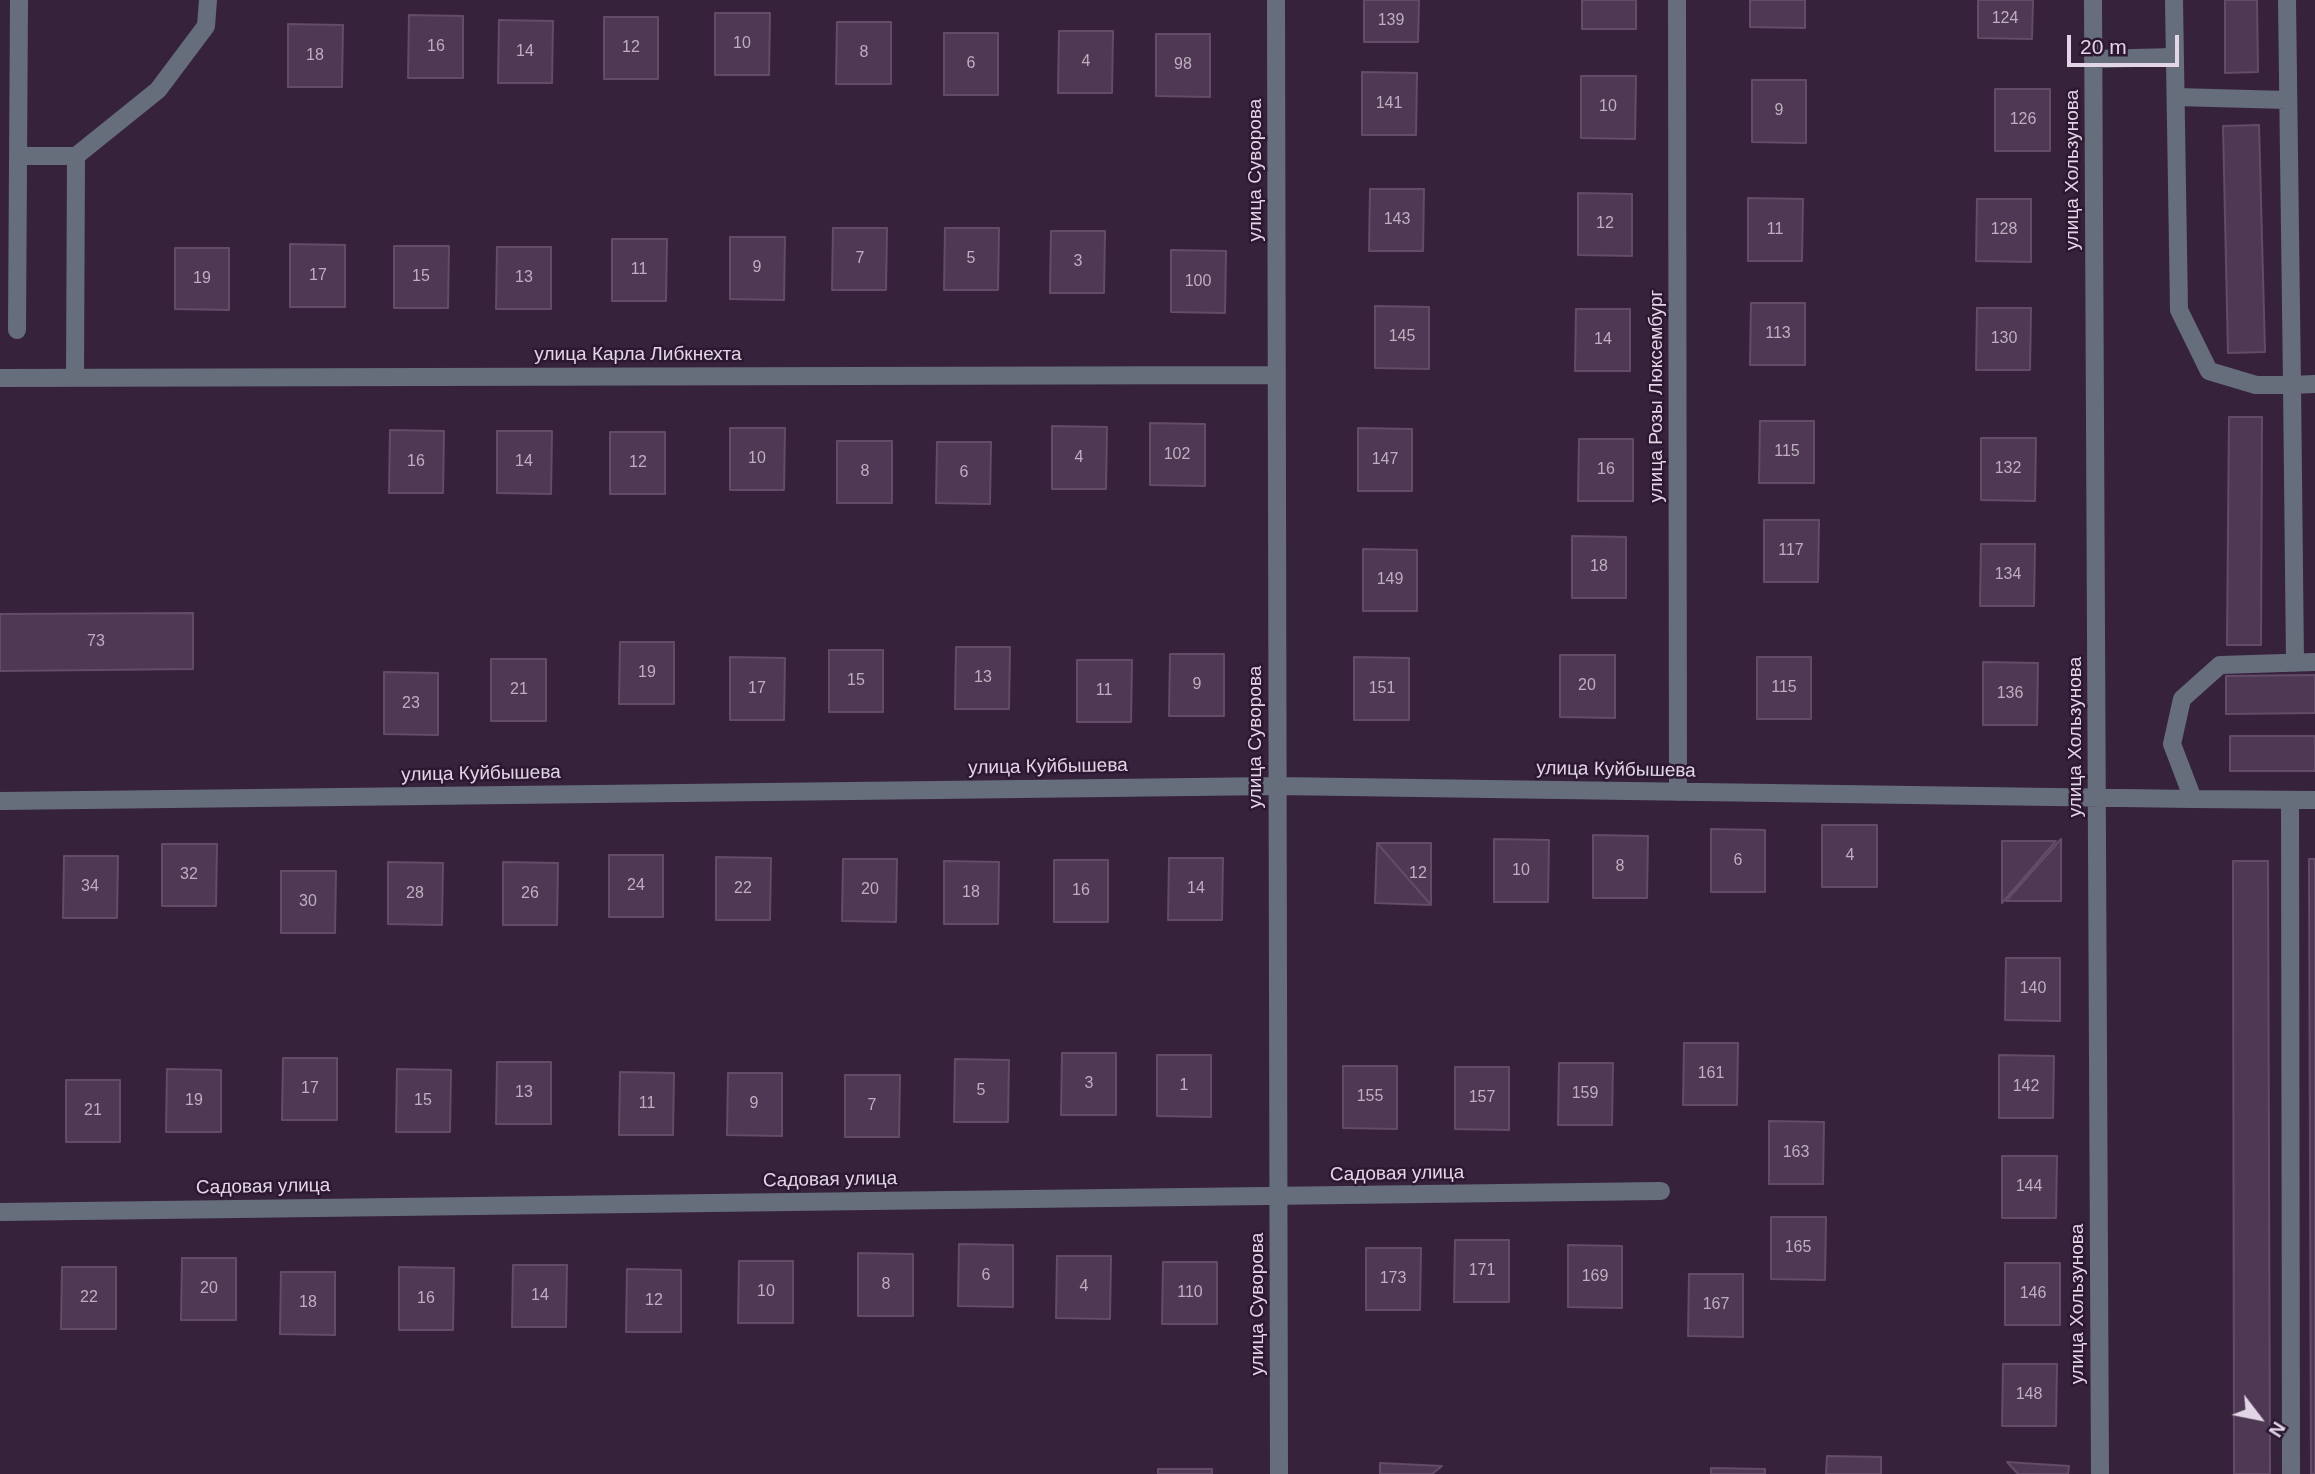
<!DOCTYPE html>
<html>
<head>
<meta charset="utf-8">
<style>
  body { margin:0 }
  #map { position:relative; width:2315px; height:1474px; overflow:hidden; background:#37223c; font-family:Arial,sans-serif }
  canvas { display:block }
  .north { position:absolute; left:2224px; top:1383px; width:70px; height:70px; -webkit-text-stroke:5px #2c1831; paint-order:stroke; rotate:122deg; font-size:19px; font-weight:700; line-height:28px; text-align:center; color:#e2d5e5 }
  .north::after { content:''; display:block; margin:auto; width:24px; height:32px; background:#e2d5e5; clip-path:polygon(50% 0,100% 100%,50% 72%,0 100%) }
  .scale { position:absolute; left:2067px; top:35px; width:112px; height:32px; box-sizing:border-box; border:4px solid #e2d5e5; border-top:0; padding-left:9px; font-size:21px; line-height:24px; white-space:nowrap; color:#e2d5e5; -webkit-text-stroke:5px #2c1831; paint-order:stroke }
</style>
</head>
<body>
<div id="map">
<canvas width="2315" height="1474"></canvas>
<div class="north">N</div>
<div class="scale">20 m</div>
</div>
<script>
const c = document.querySelector('canvas').getContext('2d');
c.lineJoin = 'round';
function fillPath(path, color) { c.fillStyle = color; c.fill(path, 'evenodd'); }
function stroke(path, color, width, dash) { c.strokeStyle = color; c.lineWidth = width; c.lineCap = dash ? 'butt' : 'round'; c.setLineDash(dash || []); c.stroke(path); }
function label(font, color, halo, rows, align = 'center') {
  c.font = font + ' Arial,sans-serif'; c.lineWidth = 5; c.setLineDash([]); c.textBaseline = 'middle'; c.strokeStyle = halo; c.fillStyle = color; for (const [text, x, y, turn = 0] of rows) {
    c.save(); c.translate(x, y); c.rotate((+turn || 0) * Math.PI / 180); c.textAlign = isNaN(turn) ? turn : align; if (halo) c.strokeText(text, 0, 0); c.fillText(text, 0, 0); c.restore();
  }
}
const building = new Path2D(`
  M1364,0H1419L1418,42H1364Z
  M1582,0H1636V29H1582Z
  M1750,0H1805V28L1750,27Z
  M1978,0H2033L2032,39L1978,38Z
  M2225,0H2257L2258,72L2225,73Z
  M715,13H770L769,75H715Z
  M409,15L463,16V78H408Z
  M604,17H658V79H604Z
  M499,20L553,21L552,83H498Z
  M837,22H891V84H836Z
  M288,24L343,25L342,87H288Z
  M1059,31H1113L1112,93H1058Z
  M944,33H998V95H944Z
  M1156,34H1210V97L1156,96Z
  M1362,72L1417,73L1416,135H1362Z
  M1581,76H1636L1635,139L1581,138Z
  M1752,80H1806V143L1752,142Z
  M1995,89H2050V151H1995Z
  M2259,125L2265,352L2228,353L2223,126Z
  M1370,189H1424L1423,251H1369Z
  M1578,193L1632,194V256L1578,255Z
  M1748,198L1803,199L1802,261H1748Z
  M1977,199H2031V262L1976,261Z
  M833,228H887L886,290H832Z
  M945,228H999L998,290H944Z
  M1051,231H1105L1104,293H1050Z
  M730,237H785L784,300L730,299Z
  M612,239H667L666,301H612Z
  M290,244L345,245V307H290Z
  M394,246H449L448,308H394Z
  M497,247H551V309H496Z
  M175,248H229V310L175,309Z
  M1171,250L1226,251L1225,313L1171,312Z
  M1751,303H1805V365H1750Z
  M1375,306L1429,307V369L1375,368Z
  M1977,308H2031L2030,370H1976Z
  M1576,309H1630V371H1575Z
  M2229,417H2262L2261,645H2227Z
  M1760,421H1814V483H1759Z
  M1150,423L1205,424V486L1150,485Z
  M1052,426L1107,427L1106,489H1052Z
  M730,428H785L784,490H730Z
  M1358,428L1412,429V491H1358Z
  M390,430L444,431L443,493H389Z
  M497,431H552L551,494L497,493Z
  M610,432H665V494H610Z
  M1981,438H2036L2035,501L1981,500Z
  M1579,439H1633V501H1578Z
  M837,441H892V503H837Z
  M937,442H991L990,504L936,503Z
  M1764,520H1819L1818,582H1764Z
  M1572,536L1626,537V598H1572Z
  M1981,544H2035L2034,606H1980Z
  M1363,549L1417,550V611H1363Z
  M193,613V669L0,671V614Z
  M620,642H674V704H619Z
  M956,647H1010L1009,709H955Z
  M829,650H883V712H829Z
  M1170,654H1224V716H1169Z
  M1560,655H1615V718L1560,717Z
  M730,657L785,658L784,720H730Z
  M1354,657L1409,658V720H1354Z
  M1757,657H1811V719H1757Z
  M491,659H546V721H491Z
  M1077,660H1132L1131,722H1077Z
  M1983,662L2038,663L2037,725H1983Z
  M384,672L438,673V735L384,734Z
  M2315,675V713L2226,714V676Z
  M2230,736H2315V771H2230Z
  M1822,825H1877V887H1822Z
  M1711,829L1765,830V892H1711Z
  M1593,835L1648,836L1647,898H1593Z
  M1494,839L1549,840L1548,902H1494Z
  M2061,839V901H2006Z
  M2002,841H2056L2002,903Z
  M1377,843L1431,905L1375,903Z
  M1377,843H1431V905Z
  M162,844H217L216,906H162Z
  M609,855H663V917H609Z
  M64,856H118L117,918H63Z
  M716,857L771,858L770,920H716Z
  M1169,858H1223L1222,920H1168Z
  M843,859H897L896,922L842,921Z
  M2309,859H2315V1474H2311Z
  M1054,860H1108V922H1054Z
  M944,861L999,862L998,924H944Z
  M2233,861H2268L2270,1474H2234Z
  M388,862L443,863L442,925L388,924Z
  M503,862L558,863L557,925H503Z
  M281,871H336L335,933H281Z
  M2006,958H2060V1021L2005,1020Z
  M1684,1043H1738L1737,1105H1683Z
  M1062,1053H1116V1115H1061Z
  M1157,1055H1211V1117L1157,1116Z
  M1999,1055L2054,1056L2053,1118H1999Z
  M283,1058H337V1120H282Z
  M955,1059L1009,1060L1008,1122H954Z
  M497,1062H551V1124H496Z
  M1559,1063H1613L1612,1125H1558Z
  M1343,1066H1397V1129L1343,1128Z
  M1455,1067H1509V1130L1455,1129Z
  M167,1069L221,1070V1132H166Z
  M397,1069L451,1070L450,1132H396Z
  M620,1072L674,1073L673,1135H619Z
  M728,1073H782V1136L727,1135Z
  M845,1075H900L899,1137H845Z
  M66,1080H120V1142H66Z
  M1769,1121L1824,1122L1823,1184H1769Z
  M2002,1156H2057L2056,1218H2002Z
  M1771,1217H1826L1825,1280L1771,1279Z
  M1455,1240H1509V1302H1454Z
  M959,1244L1013,1245V1307L958,1306Z
  M1568,1245L1622,1246V1308L1568,1307Z
  M1366,1248H1421L1420,1310H1366Z
  M858,1253L913,1254V1316H858Z
  M1057,1256H1111L1110,1319L1056,1318Z
  M182,1258H236V1320H181Z
  M739,1261H793V1323H738Z
  M1163,1262H1217V1324H1162Z
  M2005,1263H2060V1325H2005Z
  M513,1265H567L566,1327H512Z
  M62,1267H116V1329H61Z
  M399,1267L454,1268L453,1330H399Z
  M627,1269L681,1270V1332H626Z
  M281,1272H335V1335L280,1334Z
  M1689,1274H1743V1337L1688,1336Z
  M2003,1364H2057L2056,1426H2002Z
  M1827,1456L1881,1457V1474H1826Z
  M2007,1462L2069,1466L2068,1474H2018Z
  M1380,1463L1442,1466L1432,1474H1380Z
  M1711,1468L1765,1469V1474H1711Z
  M1158,1469H1212V1474H1158Z`);
fillPath(building, '#4e3853');
stroke(building, '#634c68', 2);
stroke(new Path2D(`
  M1276,0L1279,1474
  M1677,0L1678,792
  M2093,0L2100,1474
  M2174,0L2179,310L2209,371L2256,385H2292L2287,0
  M2093,59L2175,57
  M2176,97L2287,100
  M18,156H76
  M17,330L19,0
  M0,378L1277,375
  M75,378L76,156L158,90L206,26L208,0
  M2315,662L2220,665L2182,699L2172,744L2193,799L2315,800
  M2295,663L2292,385L2315,384
  M2290,800L2291,1474
  M0,801L1277,786L2193,799
  M0,1212L1661,1191`), '#666e7c', 18);
label('16px', '#bdaec0', null, [
  ["124",2005,19],
  ["139",1391,21],
  ["10",742,44],
  ["16",436,47],
  ["12",631,48],
  ["14",525,52],
  ["8",864,53],
  ["18",315,56],
  ["4",1086,62],
  ["6",971,64],
  ["98",1183,65],
  ["141",1389,104],
  ["10",1608,107],
  ["9",1779,111],
  ["126",2023,120],
  ["143",1397,220],
  ["12",1605,224],
  ["11",1775,230],
  ["128",2004,230],
  ["7",860,259],
  ["5",971,259],
  ["3",1078,262],
  ["9",757,268],
  ["11",639,270],
  ["17",318,276],
  ["15",421,277],
  ["13",524,278],
  ["19",202,279],
  ["100",1198,282],
  ["113",1778,334],
  ["145",1402,337],
  ["130",2004,339],
  ["14",1603,340],
  ["115",1787,452],
  ["102",1177,455],
  ["4",1079,458],
  ["10",757,459],
  ["147",1385,460],
  ["16",416,462],
  ["14",524,462],
  ["12",638,463],
  ["132",2008,469],
  ["16",1606,470],
  ["8",865,472],
  ["6",964,473],
  ["117",1791,551],
  ["18",1599,567],
  ["134",2008,575],
  ["149",1390,580],
  ["73",96,642],
  ["19",647,673],
  ["13",983,678],
  ["15",856,681],
  ["9",1197,685],
  ["20",1587,686],
  ["115",1784,688],
  ["17",757,689],
  ["151",1382,689],
  ["21",519,690],
  ["11",1104,691],
  ["136",2010,694],
  ["23",411,704],
  ["4",1850,856],
  ["6",1738,861],
  ["8",1620,867],
  ["10",1521,871],
  ["12",1418,874],
  ["32",189,875],
  ["24",636,886],
  ["34",90,887],
  ["22",743,889],
  ["14",1196,889],
  ["20",870,890],
  ["16",1081,891],
  ["18",971,893],
  ["28",415,894],
  ["26",530,894],
  ["30",308,902],
  ["140",2033,989],
  ["161",1711,1074],
  ["3",1089,1084],
  ["1",1184,1086],
  ["142",2026,1087],
  ["17",310,1089],
  ["5",981,1091],
  ["13",524,1093],
  ["159",1585,1094],
  ["155",1370,1097],
  ["157",1482,1098],
  ["19",194,1101],
  ["15",423,1101],
  ["11",647,1104],
  ["9",754,1104],
  ["7",872,1106],
  ["21",93,1111],
  ["163",1796,1153],
  ["144",2029,1187],
  ["165",1798,1248],
  ["171",1482,1271],
  ["6",986,1276],
  ["169",1595,1277],
  ["173",1393,1279],
  ["8",886,1285],
  ["4",1084,1287],
  ["20",209,1289],
  ["10",766,1292],
  ["110",1190,1293],
  ["146",2033,1294],
  ["14",540,1296],
  ["22",89,1298],
  ["16",426,1299],
  ["12",654,1301],
  ["18",308,1303],
  ["167",1716,1305],
  ["148",2029,1395]
]);
label('19px', '#e2d5e5', '#2c1831', [
  ["улица Суворова",1256,170,-90],
  ["улица Хользунова",2073,170,-90],
  ["улица Карла Либкнехта",638,355],
  ["улица Розы Люксембург",1657,396,-90],
  ["улица Суворова",1256,737,-90],
  ["улица Хользунова",2076,737,-90],
  ["улица Куйбышева",1048,767,-1],
  ["улица Куйбышева",1616,770,1],
  ["улица Куйбышева",481,774,-1],
  ["Садовая улица",1397,1174,-1],
  ["Садовая улица",830,1180,-1],
  ["Садовая улица",263,1187,-1],
  ["улица Суворова",1258,1304,-90],
  ["улица Хользунова",2078,1304,-90]
]);
</script>
</body>
</html>
